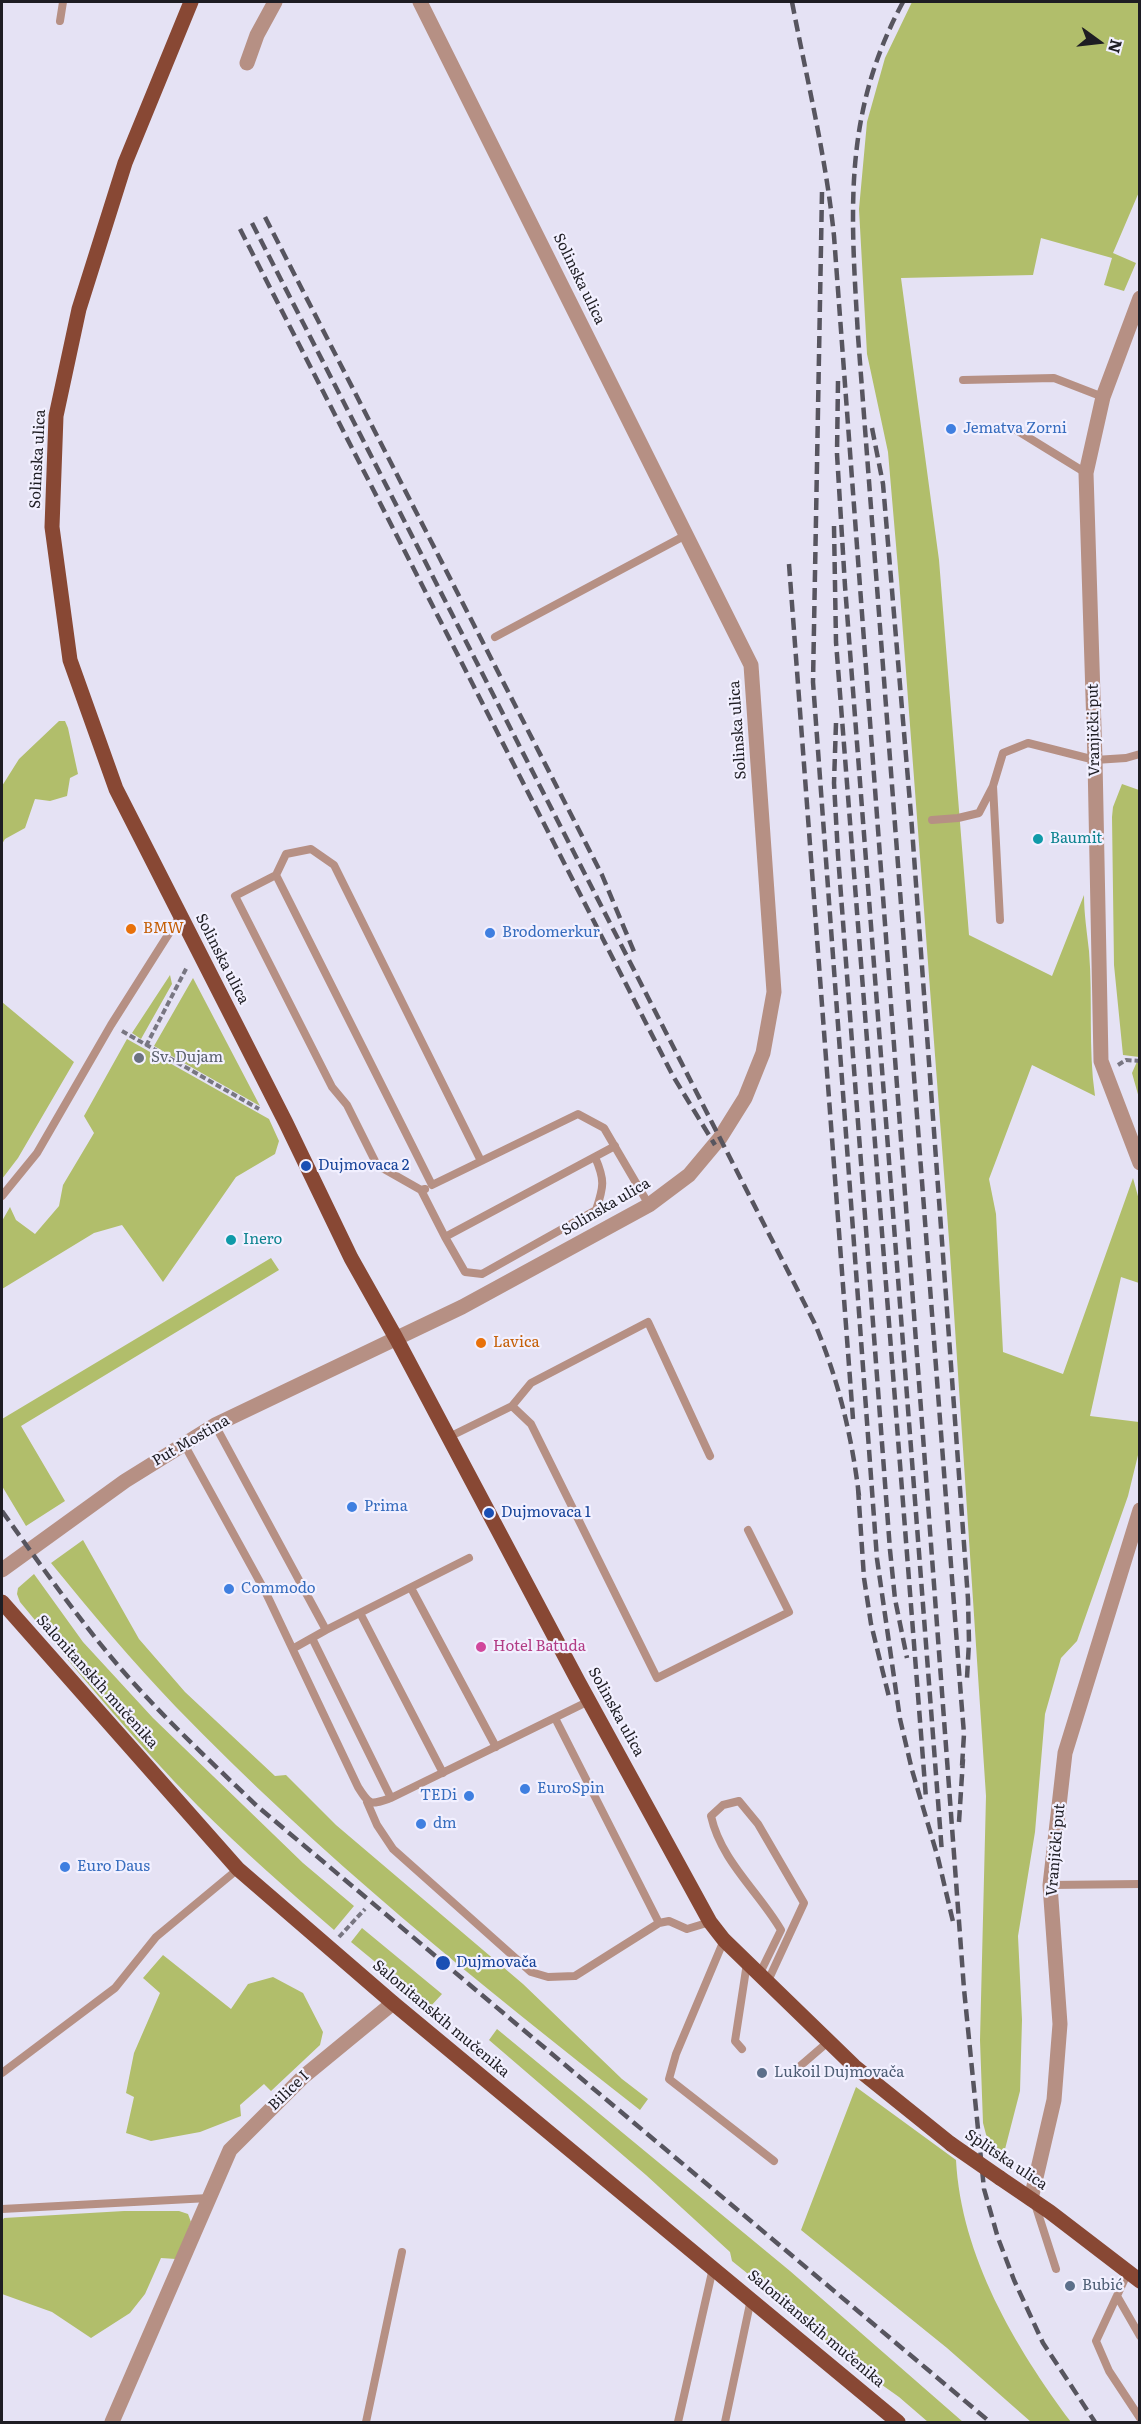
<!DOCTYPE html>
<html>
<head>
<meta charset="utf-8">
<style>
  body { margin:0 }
  #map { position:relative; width:1141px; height:2424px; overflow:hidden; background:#e5e2f4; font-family:Literata,serif }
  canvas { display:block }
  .frame { position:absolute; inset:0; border:3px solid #1e1d23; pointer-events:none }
  .north { position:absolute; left:1069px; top:12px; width:60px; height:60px; -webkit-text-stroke:4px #f2f0ff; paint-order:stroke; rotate:105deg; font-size:16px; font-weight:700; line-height:24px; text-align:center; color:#1e1d23 }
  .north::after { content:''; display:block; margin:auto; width:21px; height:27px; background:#1e1d23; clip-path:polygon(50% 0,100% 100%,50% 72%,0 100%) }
</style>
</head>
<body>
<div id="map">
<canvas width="1141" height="2424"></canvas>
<div class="frame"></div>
<div class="north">N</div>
</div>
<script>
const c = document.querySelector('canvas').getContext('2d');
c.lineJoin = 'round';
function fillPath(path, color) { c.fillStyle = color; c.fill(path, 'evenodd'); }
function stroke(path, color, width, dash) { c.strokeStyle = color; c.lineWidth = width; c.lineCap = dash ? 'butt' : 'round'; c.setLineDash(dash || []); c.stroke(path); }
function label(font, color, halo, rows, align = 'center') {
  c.font = font + ' Literata,serif'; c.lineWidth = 4.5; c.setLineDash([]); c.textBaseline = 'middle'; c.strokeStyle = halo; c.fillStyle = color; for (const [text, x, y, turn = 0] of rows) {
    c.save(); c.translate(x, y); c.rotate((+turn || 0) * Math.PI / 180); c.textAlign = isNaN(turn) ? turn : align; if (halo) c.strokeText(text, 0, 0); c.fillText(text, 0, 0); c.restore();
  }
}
fillPath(new Path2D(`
  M912,2H1140L1139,192L1113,253L1136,263L1124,291L1104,285L1112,258L1041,238L1033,275L901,278L939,560L969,935L1052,976L1084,895C1084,914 1087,932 1089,951C1093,999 1088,1048 1095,1096L1032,1065L989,1179L996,1214L1003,1352L1063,1374L1133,1178L1139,1200V1283L1121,1277L1090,1416L1139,1422V1451L1128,1496L1077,1641L1061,1658L1045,1714L1035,1832L1018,1936L1022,2020L1020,2091L1004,2153L988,2142L983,2123L980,2040L986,1796L950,1253L899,580L888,452L867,354L859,209L867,122L885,58Z
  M59,721H65L68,728L78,774L70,778L67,796L50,801L35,799L25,828L5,839L2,844V786L19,759Z
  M1122,784L1139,790V1098L1132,1073L1139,1057L1123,1055L1114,965L1112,817L1113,807Z
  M170,975L172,984L141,1039L132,1033Z
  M193,978L260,1106L154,1046Z
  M2,1002L74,1062L18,1158L2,1179Z
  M127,1039L269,1119L279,1141L275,1154L236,1177L163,1282L122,1225L94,1233L2,1289V1221L10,1207L16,1220L35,1234L59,1206L63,1185L94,1133L84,1116Z
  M271,1258L279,1270L21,1426L65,1501L26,1526L2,1486V1419Z
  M83,1540L139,1639L185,1692L275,1776L286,1775L336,1825L523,1984L622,2079L648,2099L640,2110C479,1984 318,1854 176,1707C132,1661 91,1612 51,1563Z
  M34,1574L83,1642L153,1718L303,1863L354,1906L334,1930C288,1890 242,1850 198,1806C135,1742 78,1672 20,1602L17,1594L18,1588Z
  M362,1928L442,1994L430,2007L351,1942Z
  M163,1955L231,2009L248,1984L273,1977L303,1993L323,2032L320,2045L271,2091L264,2084L240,2105L241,2116L200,2132L151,2141L126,2133L134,2097L126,2093L134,2053L160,1993L143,1978Z
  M497,2029L790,2271L963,2422H928L899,2397L861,2370L794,2314L781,2294L768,2290L732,2261L730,2252L646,2175L489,2040Z
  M856,2087L956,2160C961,2256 1015,2347 1071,2422H1031L947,2348L801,2230Z
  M124,2211H179L188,2214L191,2222L176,2259L161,2258L145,2294L130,2313L91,2338L52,2312L2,2294V2221L4,2218Z`), '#b1be6b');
stroke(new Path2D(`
  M122,1031L259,1109
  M146,1046L187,967
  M1118,1065L1126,1060L1140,1061
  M339,1937L365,1909`), '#787682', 4, [6, 3]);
stroke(new Path2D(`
  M60,21L63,2
  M963,380L1054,378L1103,397
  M1013,428L1086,473
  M495,637L686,535
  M932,820L958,818L979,813L993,786
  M276,875L235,896L332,1087L347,1105L377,1165L421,1190
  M1000,920L993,786L1003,753L1028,743L1095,760L1126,758L1140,754
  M481,1161L334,865L311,849L286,854L276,875L432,1185L578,1114L604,1128L649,1205
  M425,1189L421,1190L445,1237L615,1146
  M2,1196L37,1153L111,1025L180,916
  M445,1237L465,1272L482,1274L596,1210C604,1186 605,1180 595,1157
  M512,1406L531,1383L648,1322L710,1456
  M215,1425L326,1630
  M449,1437L512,1406L531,1424L657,1678L789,1612L748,1530
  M184,1444L266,1593L358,1787C370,1806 370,1805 391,1798L589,1701
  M411,1588L496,1747
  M360,1613L443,1773
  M312,1638L391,1798
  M294,1648L326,1630L469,1558
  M555,1718L659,1923
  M367,1802L377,1825L393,1849L531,1972L548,1977L575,1976L659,1923L669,1921L687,1929L710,1922
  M1050,1885L1140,1884
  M724,1940L676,2054L669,2079L774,2161
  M759,1975L781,1930C759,1892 721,1861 711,1816L723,1805L739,1801L758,1824L804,1903L767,1983
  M742,2049L735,2041L747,1963
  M2,2073L115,1988L156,1937L238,1869
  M792,2073L828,2042
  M1035,2204L1056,2269
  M2,2209L209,2198
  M1128,2272L1096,2341L1109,2371L1140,2418
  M1117,2296L1140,2336
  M366,2422L402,2252
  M678,2422L713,2268
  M725,2422L751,2299`), '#b69084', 8);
stroke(new Path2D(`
  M247,63L257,35L275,2
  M1140,298L1103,397L1086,473L1095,760L1101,1061L1140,1163
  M2,1570L125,1481L215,1425L462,1307L649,1205L689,1175L720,1138L745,1098L763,1053L774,992L751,665L420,2
  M1031,2199L1054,2100L1060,2024L1050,1885L1065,1753L1140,1510
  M112,2422L230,2150L303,2077L393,2003`), '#b69084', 15);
stroke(new Path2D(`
  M191,2L125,163L79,309L56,416L52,527L70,660L116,789L286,1123L351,1258L396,1338L578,1681L710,1922L724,1940L854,2066L951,2144
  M2,1602L238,1869L393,2003L898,2422
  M1000,2178L1050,2212L1140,2281`), '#884834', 15);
stroke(new Path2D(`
  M792,2C807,80 826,157 834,236L964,1989L984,2189L998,2238L1014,2280L1043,2343L1095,2422
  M903,2C842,115 851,213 858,336L961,1697L964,1734L962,1766
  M822,192L813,682L877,1559L900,1719L912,1770L938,1858L954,1926
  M265,217L602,875L635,954
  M252,223L815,1324C838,1379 852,1436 859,1496
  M240,229L673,1076L715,1145
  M838,381L837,454L845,586L942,1853
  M872,428L883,484L911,815L968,1599L969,1642L967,1678
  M834,526L836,642L926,1798
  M789,564L853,1419
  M836,723L834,783L838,855L890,1550L895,1599L907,1658
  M858,1488L864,1578L871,1624L890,1701
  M2,1511C37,1560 72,1610 111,1657C155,1710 207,1758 257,1806L990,2422
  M959,1822L963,1759`), '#57555f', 4.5, [12, 6]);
stroke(new Path2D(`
  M951,2144L1000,2178`), '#884834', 15);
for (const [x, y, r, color] of [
  [951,429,6,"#3f7fe0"],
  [1038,839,6,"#0f9aa8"],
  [131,929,6,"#e8710a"],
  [490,933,6,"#3f7fe0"],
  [139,1058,6,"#6b7280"],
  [306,1166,6,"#1a4fb4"],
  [231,1240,6,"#0f9aa8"],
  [481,1343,6,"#e8710a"],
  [352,1507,6,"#3f7fe0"],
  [489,1513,6,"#1a4fb4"],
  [229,1589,6,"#3f7fe0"],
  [481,1647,6,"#d1479c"],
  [525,1789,6,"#3f7fe0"],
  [469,1796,6,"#3f7fe0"],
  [421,1824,6,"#3f7fe0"],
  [65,1867,6,"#3f7fe0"],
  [443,1963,8,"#1a4fb4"],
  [762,2073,6,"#5c6f8a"],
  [1070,2286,6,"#5c6f8a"]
]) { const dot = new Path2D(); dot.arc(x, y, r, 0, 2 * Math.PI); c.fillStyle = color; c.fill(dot); stroke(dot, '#f2f0ff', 2); }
label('15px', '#1e1d23', '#f2f0ff', [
  ["Solinska ulica",579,279,64],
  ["Solinska ulica",38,459,-87],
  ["Solinska ulica",738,730,-94],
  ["Vranjički put",1094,730,-91],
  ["Solinska ulica",222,959,63],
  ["Solinska ulica",606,1207,-30],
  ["Put Mostina",191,1441,-30],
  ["Salonitanskih mučenika",97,1682,48],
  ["Solinska ulica",616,1712,61],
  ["Vranjički put",1056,1850,-85],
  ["Salonitanskih mučenika",441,2019,40],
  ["Bilice I",289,2091,-44],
  ["Splitska ulica",1006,2160,34],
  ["Salonitanskih mučenika",816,2329,40]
]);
label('15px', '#366cbe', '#f2f0ff', [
  ["Jematva Zorni",963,429],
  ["Brodomerkur",502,933],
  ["Prima",364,1507],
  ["Commodo",241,1589],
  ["EuroSpin",537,1789],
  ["TEDi",457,1796,"right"],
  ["dm",433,1824],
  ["Euro Daus",77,1867]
], 'left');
label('15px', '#0d838f', '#f2f0ff', [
  ["Baumit",1050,839],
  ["Inero",243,1240]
], 'left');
label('15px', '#c56008', '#f2f0ff', [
  ["BMW",143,929],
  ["Lavica",493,1343]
], 'left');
label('15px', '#5b616d', '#f2f0ff', [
  ["Sv. Dujam",151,1058]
], 'left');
label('15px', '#164399', '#f2f0ff', [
  ["Dujmovaca 2",318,1166],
  ["Dujmovaca 1",501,1513],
  ["Dujmovača",456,1963]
], 'left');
label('15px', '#b23c85', '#f2f0ff', [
  ["Hotel Batuda",493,1647]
], 'left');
label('15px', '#4e5e75', '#f2f0ff', [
  ["Lukoil Dujmovača",774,2073],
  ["Bubić",1082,2286]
], 'left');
</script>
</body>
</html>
